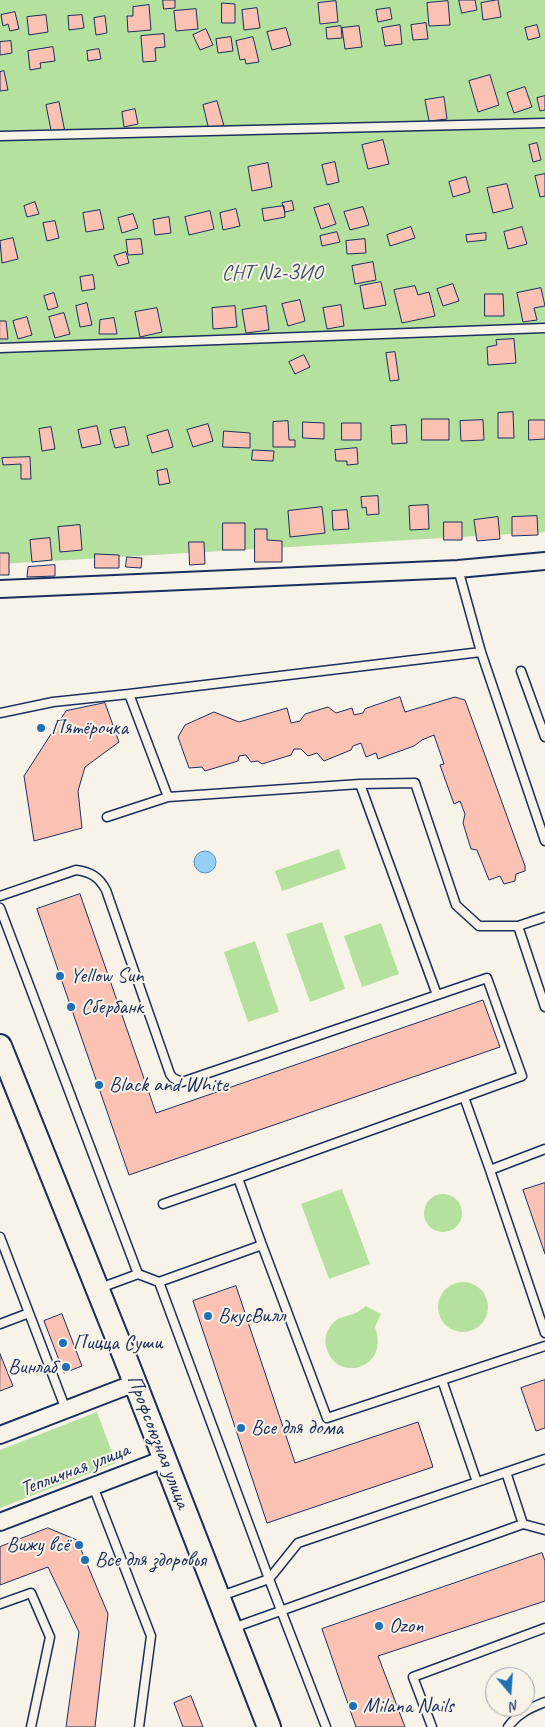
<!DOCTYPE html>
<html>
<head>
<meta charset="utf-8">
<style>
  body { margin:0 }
  #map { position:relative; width:545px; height:1727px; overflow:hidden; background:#f7f3e8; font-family:Caveat,sans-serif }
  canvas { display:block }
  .north { position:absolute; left:485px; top:1667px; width:50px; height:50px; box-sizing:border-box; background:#f7f3e8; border:1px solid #9fa5b1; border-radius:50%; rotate:162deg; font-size:14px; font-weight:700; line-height:20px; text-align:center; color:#1b2f5e }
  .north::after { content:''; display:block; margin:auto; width:18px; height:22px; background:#1f6fb2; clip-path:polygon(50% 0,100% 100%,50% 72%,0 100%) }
</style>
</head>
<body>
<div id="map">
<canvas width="545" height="1727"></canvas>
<div class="north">N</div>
</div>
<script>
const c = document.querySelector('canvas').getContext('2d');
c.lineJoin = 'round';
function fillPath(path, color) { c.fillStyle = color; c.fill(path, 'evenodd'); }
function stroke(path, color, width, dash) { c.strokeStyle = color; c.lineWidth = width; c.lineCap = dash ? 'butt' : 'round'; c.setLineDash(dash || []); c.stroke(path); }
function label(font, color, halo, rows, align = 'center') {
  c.font = font + ' Caveat,sans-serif'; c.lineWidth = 4; c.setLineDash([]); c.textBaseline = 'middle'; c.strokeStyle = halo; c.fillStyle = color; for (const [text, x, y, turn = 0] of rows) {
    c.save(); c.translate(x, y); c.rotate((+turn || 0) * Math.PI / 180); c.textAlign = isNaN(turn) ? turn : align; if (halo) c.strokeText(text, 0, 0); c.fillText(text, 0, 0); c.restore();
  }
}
fillPath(new Path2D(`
  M0,0H545V532L0,564Z
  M339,849L346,869L282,891L275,871Z
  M322,922L345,989L310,1002L286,934Z
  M381,923L399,974L362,987L344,936Z
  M255,941L279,1012L248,1022L224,952Z
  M342,1189L370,1264L329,1279L301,1204Z
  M424 1213a19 19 0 1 1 38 0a19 19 0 1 1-38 0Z
  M438 1307a25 25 0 1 1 50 0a25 25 0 1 1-50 0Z
  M366,1306L381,1314L375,1327C391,1370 334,1384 326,1346C324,1338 327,1330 332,1324C338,1317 344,1317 353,1314C357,1313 362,1309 366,1306Z
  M97,1412L116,1463L0,1508V1450Z`), '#b5e19e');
const water = new Path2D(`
  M194 862a11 11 0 1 1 22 0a11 11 0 1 1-22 0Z`);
fillPath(water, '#95cff5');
stroke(water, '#648fb9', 1);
const building = new Path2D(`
  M163,0H175V8L164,9Z
  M459,0H475L477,10L462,13Z
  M498,0L501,17L483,20L481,3Z
  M336,1L338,22L320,24L318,3Z
  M448,1L450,25L429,26L427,3Z
  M222,3L235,4V23H222Z
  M149,5L151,30L128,32L127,16H133V7Z
  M257,8L260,28L244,30L242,10Z
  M390,8L392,19L378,22L376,10Z
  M196,9L198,29L176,31L174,11Z
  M15,12L19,29L10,31L8,24L3,26L1,15Z
  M46,15L48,32L29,35L27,17Z
  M82,15L84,28L69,30L68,16Z
  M105,16L107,33L96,35L94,18Z
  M426,23L428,39L413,40L411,25Z
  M400,25L402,44L385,46L382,28Z
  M537,25L540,37L528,40L525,28Z
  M341,26L342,38L327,39L326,28Z
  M359,26L362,47L345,49L342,28Z
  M286,28L291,45L272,50L267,32Z
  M206,29L213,45L200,50L193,35Z
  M164,34L165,47L155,48L156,61L143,62L141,36Z
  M231,37L233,51L218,53L216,39Z
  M253,37L259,62L246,64L245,59L240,60L236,41Z
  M11,41L12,53L0,55V42Z
  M53,47L55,61L40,63L41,68L30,70L28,51Z
  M99,49L101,59L88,61L87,51Z
  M4,71L8,90L0,91V72Z
  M490,75L499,105L478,112L469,81Z
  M525,87L532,107L514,113L507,93Z
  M545,96V110L540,111L537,98Z
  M444,97L447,119L429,121L425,100Z
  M217,101L224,126L209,130L203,105Z
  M59,102L65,132L52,135L46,105Z
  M135,109L138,124L124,127L122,112Z
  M383,140L389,164L368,169L362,145Z
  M537,143L541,160L533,162L529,145Z
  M335,162L339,182L327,185L322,165Z
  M268,163L272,187L252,191L248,167Z
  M545,174V196L540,197L535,176Z
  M466,177L470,192L453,197L449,182Z
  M507,184L513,208L493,213L487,188Z
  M292,201L294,210L285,212L282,203Z
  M35,202L39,214L27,217L24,206Z
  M329,204L336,224L321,229L314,208Z
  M284,206L285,217L264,221L262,209Z
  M363,207L369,225L350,230L344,212Z
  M236,209L240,226L223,230L220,213Z
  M100,210L104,229L86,232L83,213Z
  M210,211L214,229L189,235L185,217Z
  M133,214L138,228L122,233L118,218Z
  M169,217L171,233L155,235L153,220Z
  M55,221L59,238L47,241L43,223Z
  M411,227L415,238L390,246L387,235Z
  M522,227L527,244L508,249L504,232Z
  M337,232L340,242L322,246L320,236Z
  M486,233V240L467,242L466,235Z
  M13,238L18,259L2,263L0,241Z
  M141,239L143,254L128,255L126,240Z
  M365,239L366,253L347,254L346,241Z
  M126,252L129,263L118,266L114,256Z
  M373,262L376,280L355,284L352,266Z
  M93,275L95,289L82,291L80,277Z
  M381,282L386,305L364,309L360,286Z
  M453,284L459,301L443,306L437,289Z
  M415,286L418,295L429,292L435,316L402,323L394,290Z
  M541,288L545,306L534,308L537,320L523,322L517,293Z
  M54,293L58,307L48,310L44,296Z
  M485,294H503L504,316H485Z
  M300,300L305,321L288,326L282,304Z
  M87,303L92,325L80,327L76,306Z
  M341,305L344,326L327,329L323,308Z
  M235,306L237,327L213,329L212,308Z
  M266,306L269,330L246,333L242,310Z
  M157,308L162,332L140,337L135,312Z
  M64,313L70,334L55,338L49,317Z
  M27,317L32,335L18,339L13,321Z
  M114,318L117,334H99L100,320Z
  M0,321H6L8,339H0Z
  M514,339L516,363L488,365L487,347L497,345L496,340Z
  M395,352L399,380L390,381L386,353Z
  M304,355L310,367L295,374L289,362Z
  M513,412L514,438H498V413Z
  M422,419H449V440H422Z
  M483,420L484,440L461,441L460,421Z
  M529,420H545V439L529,440Z
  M288,421L289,440H295V447H273V422Z
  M303,422L324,423V439L303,438Z
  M342,423H361V440H342Z
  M208,424L213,441L193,447L187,430Z
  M406,425L407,443L392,444L391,426Z
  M97,426L101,444L82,448L78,430Z
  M51,427L55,449L42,451L39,429Z
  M125,427L129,445L115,448L110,430Z
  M168,430L173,447L152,453L147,436Z
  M224,431L250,433V448L223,447Z
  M357,448L358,464L347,465V461H336L335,450Z
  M253,450L274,451L273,461L252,460Z
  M30,457L31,479H21V464L3,465L2,458Z
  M167,469L170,483L159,485L157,471Z
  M378,496L379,514L367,515L366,507L362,508L361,497Z
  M428,505L429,529L410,530L409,506Z
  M322,507L325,533L290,537L288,511Z
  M347,510L349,529L333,530L332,511Z
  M537,516L538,535L512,536V517Z
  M498,517L500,539L477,541L474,520Z
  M444,522H462V540H444Z
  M223,523H245V550H223Z
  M80,525L82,550L60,552L58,527Z
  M255,529H267V540L282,541V562H255Z
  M50,538L52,560L32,562L30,540Z
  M189,542H204L205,564L190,565Z
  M0,553H9V575H0Z
  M95,554L119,555V568H95Z
  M127,557L142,558L141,568L126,567Z
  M55,565V576L27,577L28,567Z
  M400,697L405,712L455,697L465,700L525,866V871L516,874L515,881L504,884L500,876L489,880L477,850L471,849L463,823L465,814L460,801L454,804L440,765L444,764L434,735L422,740L414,746L378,759L376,753L366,757L361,743L353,746L351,750L324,761L317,753L308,756L301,749H294L291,755L262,764L258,761L251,762L246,755L239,756L238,761L205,771L202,767L189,768L178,737L185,725L214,712L239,722L287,708L291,723L300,721L305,714L328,707L336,713L352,708L354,715L363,713L365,709Z
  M105,703L119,742L85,767L78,791L82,828L34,841L24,776L66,711Z
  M80,894L156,1113L483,1000L500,1047L129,1175L37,909Z
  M545,1183V1254L523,1190Z
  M236,1286L295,1463L418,1422L433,1467L267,1523L193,1301Z
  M62,1314L82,1366L64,1373L44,1321Z
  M0,1354L13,1386L0,1391Z
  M545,1380V1428L536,1431L521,1388Z
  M48,1528L77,1540L108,1614L95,1727H66L79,1632L48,1567L0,1585V1547Z
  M542,1553L545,1561V1601L378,1656L405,1727H356L322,1629Z
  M191,1696L203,1727H183L174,1703Z`);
fillPath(building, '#fbc1b2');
stroke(building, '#1b2f5e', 1);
const lane = new Path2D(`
  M0,136L545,123
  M0,348L545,328
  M458,569L481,652L545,841
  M521,671L545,737
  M129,694L481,652
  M0,713L53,702L129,694L168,797L360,784L437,995
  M360,784L415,783L456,905L479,926H518
  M107,817L168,797
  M0,896L76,870C91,872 99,877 106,890L170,1074L173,1078L182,1082L487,978L522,1076L464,1097
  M0,908L138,1274
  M545,917L518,926L545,1007
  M490,1170L545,1333
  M163,1204L238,1178
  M0,1237L29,1313L0,1324
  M262,1245L327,1418L545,1346
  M100,1288L138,1274L159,1282
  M29,1313L66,1410
  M442,1380L477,1482
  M506,1472L523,1524L545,1530
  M93,1486L151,1636L139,1727
  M221,1596L269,1579L298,1543L545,1459
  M0,1604L31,1593L50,1637L31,1727
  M233,1628L523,1524
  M326,1727L269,1579L159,1282L262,1245L238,1178L464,1097L490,1170L545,1149
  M432,1727L413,1677L545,1628
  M508,1727C518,1713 530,1708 545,1702`);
const street = new Path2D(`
  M0,589L458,569L545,561
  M0,1435L135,1383
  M0,1522L164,1459`);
const secondary = new Path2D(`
  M0,1046L128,1365L269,1727`);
stroke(lane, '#1b2f5e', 11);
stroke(street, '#1b2f5e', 20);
stroke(secondary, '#1b2f5e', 26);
stroke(lane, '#f7f3e8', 8);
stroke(street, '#f7f3e8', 16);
stroke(secondary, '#f7f3e8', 22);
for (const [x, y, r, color] of [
  [41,728,5,"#1f6fb2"],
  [60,976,5,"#1f6fb2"],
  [71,1007,5,"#1f6fb2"],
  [99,1085,5,"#1f6fb2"],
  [208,1316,5,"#1f6fb2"],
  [63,1343,5,"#1f6fb2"],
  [66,1367,5,"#1f6fb2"],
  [241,1428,5,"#1f6fb2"],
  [79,1545,5,"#1f6fb2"],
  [85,1560,5,"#1f6fb2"],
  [379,1626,5,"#1f6fb2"],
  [353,1706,5,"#1f6fb2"]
]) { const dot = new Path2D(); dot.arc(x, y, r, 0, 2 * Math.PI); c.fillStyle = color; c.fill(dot); stroke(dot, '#f7f3e8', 2); }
label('21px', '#3a536b', '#f7f3e8', [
  ["СНТ N2-ЗИО",272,273]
]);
label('21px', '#1b2f5e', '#f7f3e8', [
  ["Пятёрочка",51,728],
  ["Yellow Sun",70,976],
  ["Сбербанк",81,1007],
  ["Black and White",109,1085],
  ["ВкусВилл",218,1316],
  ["Пицца Суши",73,1343],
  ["Винлаб",56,1367,"right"],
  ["Все для дома",251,1428],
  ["Вижу всё",69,1545,"right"],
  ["Все для здоровья",95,1560],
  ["Ozon",389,1626],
  ["Milana Nails",363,1706]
], 'left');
label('21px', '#1b2f5e', '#f7f3e8', [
  ["Профсоюзная улица",158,1442,69],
  ["Тепличная улица",75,1470,-21]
]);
</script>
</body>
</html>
